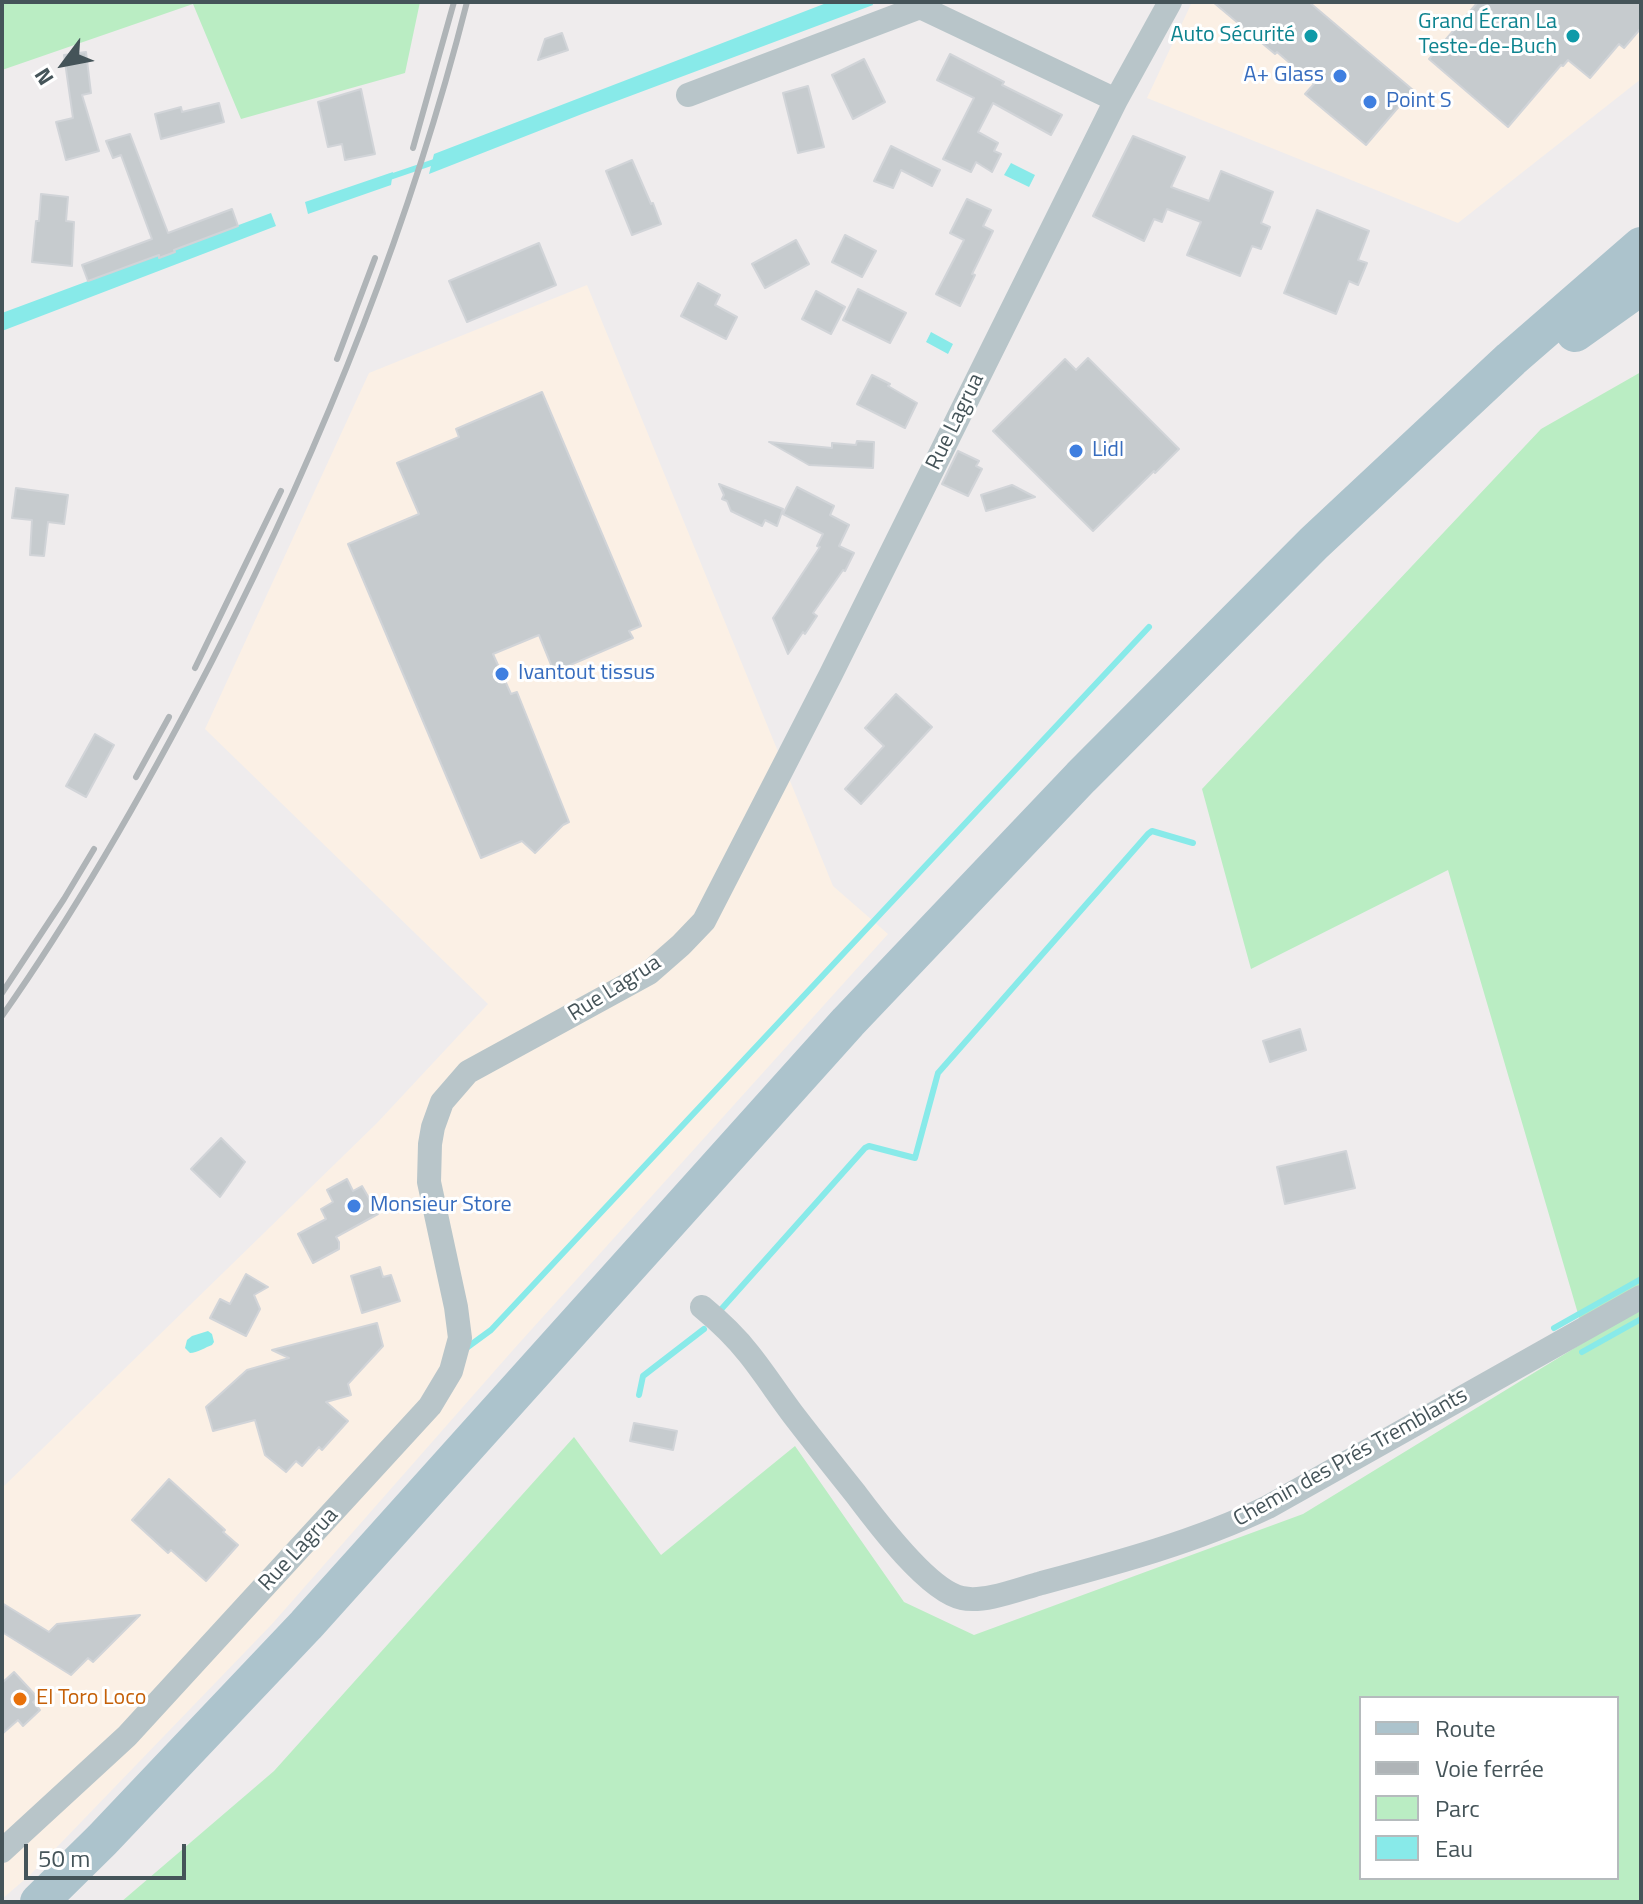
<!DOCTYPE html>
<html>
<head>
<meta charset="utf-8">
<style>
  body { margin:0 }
  #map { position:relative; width:1643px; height:1904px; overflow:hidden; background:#efeced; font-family:"Titillium Web",sans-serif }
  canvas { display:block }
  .frame { position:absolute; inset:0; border:4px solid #455459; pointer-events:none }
  .legend { position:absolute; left:1359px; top:1696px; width:260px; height:184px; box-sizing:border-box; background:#fff; border:2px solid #b5bbbd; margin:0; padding:10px 14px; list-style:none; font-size:24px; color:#455459 }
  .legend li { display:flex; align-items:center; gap:16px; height:40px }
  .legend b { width:40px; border:2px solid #b5bbbd }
  .north { position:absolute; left:24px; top:24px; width:80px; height:80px; -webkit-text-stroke:6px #fff; paint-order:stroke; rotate:238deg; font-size:22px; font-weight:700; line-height:32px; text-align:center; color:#455459 }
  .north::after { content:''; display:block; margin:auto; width:28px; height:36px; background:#455459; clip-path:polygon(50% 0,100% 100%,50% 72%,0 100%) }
  .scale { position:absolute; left:24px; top:1844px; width:162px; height:36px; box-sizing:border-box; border:4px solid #455459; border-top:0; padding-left:10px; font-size:24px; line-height:28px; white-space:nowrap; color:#455459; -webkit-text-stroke:6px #fff; paint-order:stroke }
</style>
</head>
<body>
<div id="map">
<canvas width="1643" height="1904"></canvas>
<div class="frame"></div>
<ul class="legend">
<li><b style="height:10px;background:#acc3cc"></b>Route</li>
<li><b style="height:10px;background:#afb4b7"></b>Voie ferrée</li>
<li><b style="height:22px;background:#baedc3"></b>Parc</li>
<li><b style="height:22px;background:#88eae9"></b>Eau</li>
</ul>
<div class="north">N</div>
<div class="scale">50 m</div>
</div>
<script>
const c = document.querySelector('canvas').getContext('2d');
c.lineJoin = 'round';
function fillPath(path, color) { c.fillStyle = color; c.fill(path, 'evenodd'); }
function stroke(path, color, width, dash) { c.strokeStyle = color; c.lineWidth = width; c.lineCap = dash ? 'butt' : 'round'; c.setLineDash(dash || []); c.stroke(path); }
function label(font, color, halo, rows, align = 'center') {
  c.font = font + ' "Titillium Web",sans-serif'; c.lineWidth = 6; c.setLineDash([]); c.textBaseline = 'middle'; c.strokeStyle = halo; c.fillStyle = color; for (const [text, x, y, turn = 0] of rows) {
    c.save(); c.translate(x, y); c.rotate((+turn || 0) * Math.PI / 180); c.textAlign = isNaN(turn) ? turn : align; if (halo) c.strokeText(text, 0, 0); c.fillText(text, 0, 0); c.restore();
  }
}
fillPath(new Path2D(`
  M1192,2H1641V79L1458,223L1147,98Z
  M587,285L833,886L888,934L513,1350L272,1624L30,1875L2,1899V1488L377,1123L488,1004L205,729L369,373Z`), '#fbf0e5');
fillPath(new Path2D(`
  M2,2H420L405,73L241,119L193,4L2,70Z
  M1641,372V1902H121L274,1771L574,1437L661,1555L795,1446L904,1602L974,1635L1303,1514L1586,1341L1448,870L1251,969L1202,789L1541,429ZM1361,1698H1617V1878H1361Z`), '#baedc3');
fillPath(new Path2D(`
  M829,2H872L873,5L582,114L429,174L434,154Z
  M1011,163L1035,175L1029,187L1004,175Z
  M393,172L391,185L308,214L305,202Z
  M271,213L276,226L2,331V313Z
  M931,332L953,344L948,354L926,342Z
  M208,1331L212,1334L214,1342L212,1345C206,1347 197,1353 190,1353L185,1348L187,1340L192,1336Z`), '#88eae9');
stroke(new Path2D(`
  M387,178L437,161
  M717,1314L865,1148L869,1146L915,1158L938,1073L1148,834L1152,831L1193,843
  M1554,1328L1641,1279
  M465,1349L491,1330L1149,627
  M1582,1352L1641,1319
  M639,1395L643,1376L704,1329`), '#88eae9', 6);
const building = new Path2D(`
  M1213,2H1309L1413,90L1366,145L1305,94L1314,84L1277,52L1275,54Z
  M1478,2H1641V28L1624,48L1619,44L1590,78L1568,60L1563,66L1561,65L1508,127L1429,59Z
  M562,33L568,50L538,60L545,39Z
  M86,52L91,93L82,95L99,151L66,160L56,122L73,118L64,55Z
  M950,54L1004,82L1002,85L1062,115L1051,135L993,103L978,132L998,143L994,151L1001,154L992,172L976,162L971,172L943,159L974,98L937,80Z
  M864,59L885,102L853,119L832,75Z
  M808,86L824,147L798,153L783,93Z
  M361,89L375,154L345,160L342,144L328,147L318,102Z
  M219,103L224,122L161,139L155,114L181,107L182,112Z
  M130,134L168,233L232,209L238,226L174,250L175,252L159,258V255L88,281L82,265L152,239L121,155L113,158L106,141Z
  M1133,136L1185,157L1171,187L1209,201L1221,171L1273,192L1261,223L1270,227L1261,249L1252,246L1240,276L1187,255L1201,222L1167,209L1162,222L1154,219L1144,241L1093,216Z
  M891,146L940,170L932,186L901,170L893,188L874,181Z
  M632,160L651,204L653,203L661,224L632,235L606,171Z
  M41,194L68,197L66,221L74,222L72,266L32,262L36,221H39Z
  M967,199L991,210L983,226L993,231L972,274L975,275L960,306L936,294L964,240L950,233Z
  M1317,210L1369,231L1358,260L1367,263L1358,285L1349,281L1336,314L1284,293Z
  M845,235L876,251L862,277L832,262Z
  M796,240L809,264L765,288L752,264Z
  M539,243L556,285L467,322L449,281Z
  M698,283L720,295L715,305L737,317L726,339L681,316Z
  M858,289L906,313L890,343L843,320Z
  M816,291L845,307L831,334L802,319Z
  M1088,358L1179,449L1155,473L1154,471L1093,531L993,431L1065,359L1076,370Z
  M872,375L890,384L888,386L917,403L905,428L857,404Z
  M542,392L641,626L629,631L633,638L554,672L539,635L493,654L511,694L517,692L569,822L563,825L535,853L522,841L481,858L348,544L419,514L397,463L459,437L456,429Z
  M857,441L874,442L873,468L809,465L769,442L832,448V443L856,445Z
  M958,451L979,461L976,466L982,469L968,496L942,484Z
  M719,484L783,509L777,526L765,520L762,526L731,511L727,501L722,499L724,495Z
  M1012,485L1035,497L986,511L981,495Z
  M797,487L834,506L830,515L849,525L839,546L854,553L845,571L843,570L813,613L817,616L805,634L803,632L788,654L773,618L820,547L817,546L823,534L783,514Z
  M16,488L68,495L64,524L48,522L44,556L30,555L32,520L12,518Z
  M896,694L932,727L861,804L845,789L884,746L865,728Z
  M95,734L114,745L86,797L66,786Z
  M1300,1029L1306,1050L1270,1062L1263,1041Z
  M221,1138L245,1162L220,1197L191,1169Z
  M1346,1151L1355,1188L1285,1204L1277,1167Z
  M347,1179L353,1191L362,1186L378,1214L336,1237L339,1242V1249L313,1263L298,1234L326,1219L321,1209L333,1202L327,1190Z
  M380,1267L383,1277L391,1275L400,1301L362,1313L351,1276Z
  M246,1274L268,1287L254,1295L260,1309L246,1336L210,1318L220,1299L230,1304Z
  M377,1323L383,1346L348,1384L351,1395L326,1402L348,1421L322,1450L319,1447L302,1466L296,1461L286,1472L265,1455L255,1420L213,1431L206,1407L247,1370L289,1358L272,1350Z
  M634,1423L677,1431L673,1450L630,1441Z
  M169,1479L225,1530L223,1532L238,1545L206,1581L171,1550L168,1553L132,1520Z
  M2,1603L49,1632L57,1624L140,1615L93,1662L88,1658L71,1675L2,1632Z
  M14,1672L38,1698L33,1702L40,1710L23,1726L18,1720L2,1734V1683Z`);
fillPath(building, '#c6cbce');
stroke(building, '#d1d4d8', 2);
stroke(new Path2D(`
  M916,2L920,7L1116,100
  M688,95L920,7
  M702,1307C719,1321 735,1336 749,1354C765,1374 779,1396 795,1417C815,1443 835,1468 855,1493C876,1521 928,1591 962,1598C983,1603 1017,1590 1038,1584C1116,1563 1195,1542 1268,1507L1641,1297
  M2,1851L127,1736L430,1406L451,1371L460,1338L456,1307L429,1182L430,1144L433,1127L442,1102L468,1072L649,973L681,945L704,921L830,676L1116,100L1170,2`), '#b8c5c9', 24);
stroke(new Path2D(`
  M1575,333L1641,286
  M39,1902L102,1840L306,1625L848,1022L1081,777L1314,543L1511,359L1641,246`), '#acc3cc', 38);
stroke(new Path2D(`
  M413,148L454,2
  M337,359L375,258
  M195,668L281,491
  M136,777L169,717
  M2,993L64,899L94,849
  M2,1016C81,904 149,783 212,661C319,452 409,231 467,2`), '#afb4b7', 6);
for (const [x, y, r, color] of [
  [1311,36,8,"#0f9aa8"],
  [1573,36,8,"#0f9aa8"],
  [1340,76,8,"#3f7fe0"],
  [1370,102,8,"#3f7fe0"],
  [1076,451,8,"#3f7fe0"],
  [502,674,8,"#3f7fe0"],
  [354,1206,8,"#3f7fe0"],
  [20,1699,8,"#e8710a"]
]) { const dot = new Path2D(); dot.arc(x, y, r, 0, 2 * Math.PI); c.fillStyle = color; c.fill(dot); stroke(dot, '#fff', 3); }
label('22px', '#0d838f', '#fff', [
  ["Grand Écran La",1557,23],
  ["Teste-de-Buch",1557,48],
  ["Auto Sécurité",1295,36]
], 'right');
label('22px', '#366cbe', '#fff', [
  ["A+ Glass",1324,76,"right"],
  ["Point S",1386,102],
  ["Lidl",1092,451],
  ["Ivantout tissus",518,674],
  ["Monsieur Store",370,1206]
], 'left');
label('22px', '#455459', '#fff', [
  ["Rue Lagrua",956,422,-64],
  ["Rue Lagrua",615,989,-32],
  ["Chemin des Prés Tremblants",1351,1458,-29],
  ["Rue Lagrua",299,1550,-47]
]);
label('22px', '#c56008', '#fff', [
  ["El Toro Loco",36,1699]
], 'left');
</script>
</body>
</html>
